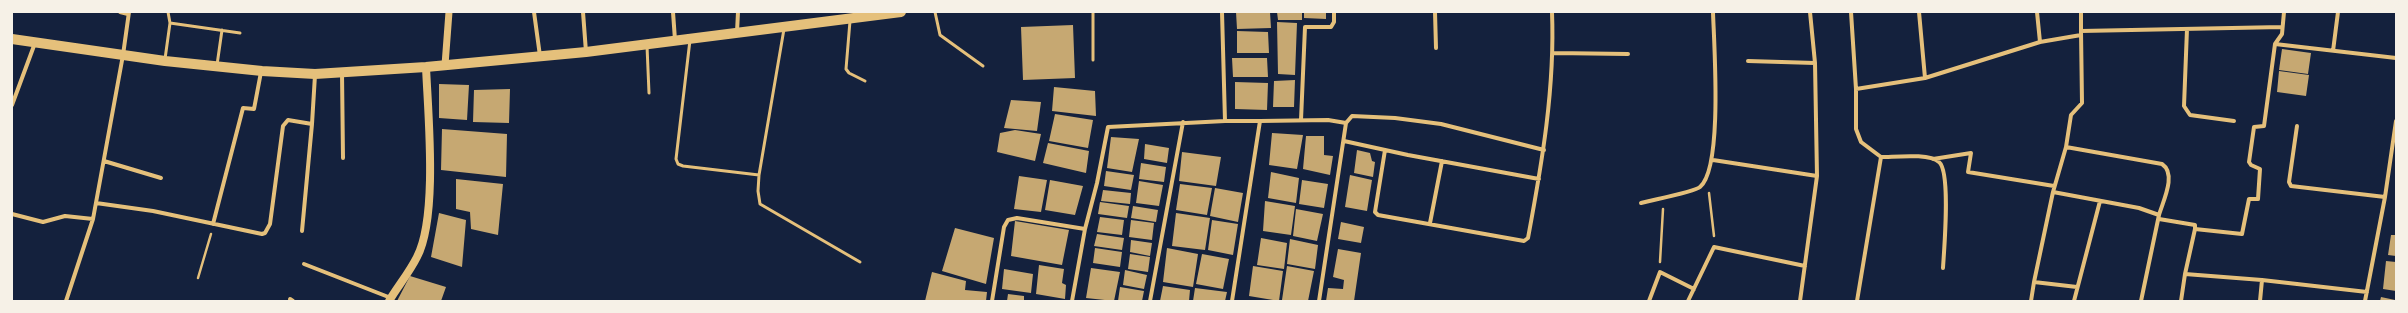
<!DOCTYPE html>
<html>
<head>
<meta charset="utf-8">
<style>
  body { margin:0 }
  #map { position:relative; width:2408px; height:313px; overflow:hidden; background:#14213d; font-family:"DejaVu Sans",sans-serif }
  canvas { display:block }
  .frame { position:absolute; inset:0; border:13px solid #f6f1e7; pointer-events:none }
</style>
</head>
<body>
<div id="map">
<canvas width="2408" height="313"></canvas>
<div class="frame"></div>
</div>
<script>
const c = document.querySelector('canvas').getContext('2d');
c.lineJoin = 'round';
function fillPath(path, color) { c.fillStyle = color; c.fill(path, 'evenodd'); }
function stroke(path, color, width, dash) { c.strokeStyle = color; c.lineWidth = width; c.lineCap = dash ? 'butt' : 'round'; c.setLineDash(dash || []); c.stroke(path); }
fillPath(new Path2D(`
  M1236,12H1270L1271,28L1237,29Z
  M1277,12H1302V20H1278Z
  M1304,12H1326V19L1304,18Z
  M1277,22L1297,23L1295,75L1278,74Z
  M1073,25L1075,78L1023,80L1021,27Z
  M1237,31L1268,32L1269,53H1237Z
  M2282,49L2311,53L2308,74L2279,70Z
  M1232,58H1267L1268,77H1233Z
  M2279,71L2309,75L2306,96L2277,92Z
  M1295,80L1294,107H1273L1274,81Z
  M1235,82L1268,83L1267,110L1235,109Z
  M439,84L469,85L467,120L439,118Z
  M1054,87L1095,91L1096,116L1052,111Z
  M510,89L509,123L473,122L474,90Z
  M1011,100L1041,102L1037,131L1004,128Z
  M1055,114L1093,120L1088,148L1049,141Z
  M442,129L507,134L506,177L441,170Z
  M1015,130L1041,134L1035,161L997,152L1000,133Z
  M1272,133L1303,135L1297,169L1269,165Z
  M1306,136H1324V155L1333,156L1330,175L1303,169Z
  M1111,137L1139,139L1132,172L1107,168Z
  M1048,143L1089,151L1086,173L1043,163Z
  M1145,144L1169,148L1167,163L1144,159Z
  M1357,150L1370,153L1372,161L1375,162L1373,177L1354,173Z
  M1182,152L1221,157L1216,186L1179,181Z
  M1141,163L1166,167L1164,182L1139,179Z
  M1106,171L1134,175L1131,190L1104,186Z
  M1271,172L1299,178L1296,203L1268,198Z
  M1350,175L1372,180L1367,211L1345,207Z
  M1019,176L1047,180L1041,212L1014,209Z
  M456,179L503,184L498,235L471,229L470,212L456,209Z
  M1050,180L1083,186L1075,215L1045,210Z
  M1302,180L1328,184L1324,208L1299,204Z
  M1139,181L1163,185L1159,206L1136,203Z
  M1180,184L1212,188L1207,215L1176,210Z
  M1215,188L1243,193L1238,222L1210,216Z
  M1103,190L1131,193L1130,204L1101,201Z
  M1265,201L1295,206L1291,235L1263,231Z
  M1100,202L1129,206L1127,218L1098,214Z
  M1133,206L1158,210L1156,222L1131,218Z
  M1296,209L1323,214L1317,241L1293,236Z
  M439,213L466,220L462,267L431,257Z
  M1176,213L1210,218L1205,250L1172,246Z
  M1100,217L1124,220L1122,235L1097,232Z
  M1131,220L1154,223L1152,240L1129,237Z
  M1212,220L1238,224L1233,255L1208,250Z
  M1015,221L1069,230L1062,265L1011,256Z
  M1341,222L1364,227L1361,243L1338,239Z
  M955,228L994,238L986,284L942,271Z
  M1097,234L1124,238L1122,250L1094,246Z
  M2391,235H2396V256L2388,255Z
  M1261,238L1287,243L1284,269L1257,265Z
  M1290,239L1318,245L1315,269L1287,264Z
  M1131,240L1152,243L1150,256L1130,252Z
  M1095,248L1122,252L1120,267L1093,263Z
  M1167,248L1198,254L1193,287L1163,282Z
  M1338,249L1361,253L1354,301H1326L1328,288L1343,289L1344,280L1333,277Z
  M1130,254L1150,257L1148,272L1128,269Z
  M1202,254L1229,259L1223,289L1196,284Z
  M2386,261L2396,262V291L2383,289Z
  M1039,265L1064,269L1062,283L1066,285L1065,299L1036,294Z
  M1253,266L1283,271L1279,301L1249,296Z
  M1287,266L1314,271L1308,301L1282,300Z
  M1091,268L1120,272L1114,301L1086,298Z
  M1004,269L1033,274L1031,293L1002,289Z
  M1125,270L1147,275L1144,289L1123,285Z
  M932,272L966,281L965,290L987,292L986,301H925Z
  M410,276L446,287L441,301H397Z
  M1163,286L1190,290L1189,301H1160Z
  M1120,287L1144,291L1142,301H1118Z
  M1195,288L1227,292L1225,301H1193Z
  M1008,294L1024,296V301H1007Z
  M2381,297L2395,300V301H2380Z`), '#c6a872');
stroke(new Path2D(`
  M1709,193L1714,236
  M1660,262L1663,209
  M198,278L211,234`), '#e5c07b', 2.5);
stroke(new Path2D(`
  M935,12L940,35L983,66
  M1093,12V60
  M850,21L846,69L849,73L865,81
  M170,23L240,33
  M784,29L759,175L758,191L760,204L860,262
  M690,40L676,159L678,164L683,166L759,175
  M647,46L649,93
  M165,59L170,23L168,12
  M217,65L222,30`), '#e5c07b', 3);
stroke(new Path2D(`
  M120,12L128,14
  M534,12L540,56
  M583,12L586,52
  M673,12L675,40
  M1222,12L1225,121H1260L1232,301
  M1435,12L1436,48
  M1851,12L1856,89V129L1861,142L1881,157L1857,301
  M1919,12L1925,78
  M2037,12L2040,42
  M2187,29L2184,106L2190,115L2234,121
  M2081,31V12
  M737,32L738,12
  M2275,44L2396,58
  M2333,51L2338,12
  M1554,53L1628,54
  M1748,61L1815,63
  M342,73L343,158
  M1856,89L1925,78L2040,42L2081,35
  M12,105L35,43
  M1301,120L1305,27H1331L1334,22V12
  M1260,121L1328,120L1346,123
  M312,124L315,75
  M2297,126L2289,182L2291,186L2385,197
  M1344,141L1408,155L1539,179
  M2066,147L2162,164C2177,174 2163,201 2159,215
  M1385,150L1375,212L1378,215L1524,241L1528,238C1542,163 1555,88 1552,12
  M1881,157C1895,157 1929,153 1939,162C1951,172 1944,250 1943,268
  M1933,159L1971,153L1968,172L2054,186
  M1713,160L1817,176
  M104,161L161,178
  M2053,192L2139,208L2159,215L2141,301
  M96,203L153,211L262,234L265,233L270,224L283,126L288,120L312,124L302,231
  M1641,203C1652,200 1694,192 1700,187C1723,168 1714,45 1713,12
  M12,214L43,222L65,216L93,219
  M2159,219L2195,225V229
  M1430,223L1442,161
  M213,224L243,108L254,109L261,72
  M304,264L391,298
  M2185,274L2195,229L2242,234L2249,199H2258L2260,169L2251,165L2249,162L2254,127L2264,126L2275,44L2282,34L2284,12
  M2077,287L2034,282L2053,192L2066,147L2071,115L2082,103L2081,31L2282,27
  M290,299L293,301
  M66,301L93,219L123,55L129,12
  M992,301L1004,227L1008,220L1017,218L1085,229
  M1072,301L1085,229L1097,183L1108,127L1225,121
  M1150,301L1183,122
  M1319,301L1346,123L1352,116L1395,118L1441,124L1544,150
  M1649,301L1660,272L1694,289
  M1688,301L1714,247L1805,266
  M1800,301L1817,176L1815,63L1810,12
  M2031,301L2034,282
  M2074,301L2100,201
  M2181,301L2185,274L2262,280L2367,292
  M2260,301L2262,280
  M2365,301L2385,197L2396,121`), '#e5c07b', 4);
stroke(new Path2D(`
  M445,65L449,12`), '#e5c07b', 7);
stroke(new Path2D(`
  M389,301C398,286 409,273 417,257C438,217 428,114 426,67`), '#e5c07b', 8);
stroke(new Path2D(`
  M12,39L165,61L262,71L315,74L426,67L586,52L901,12`), '#e5c07b', 10);
</script>
</body>
</html>
